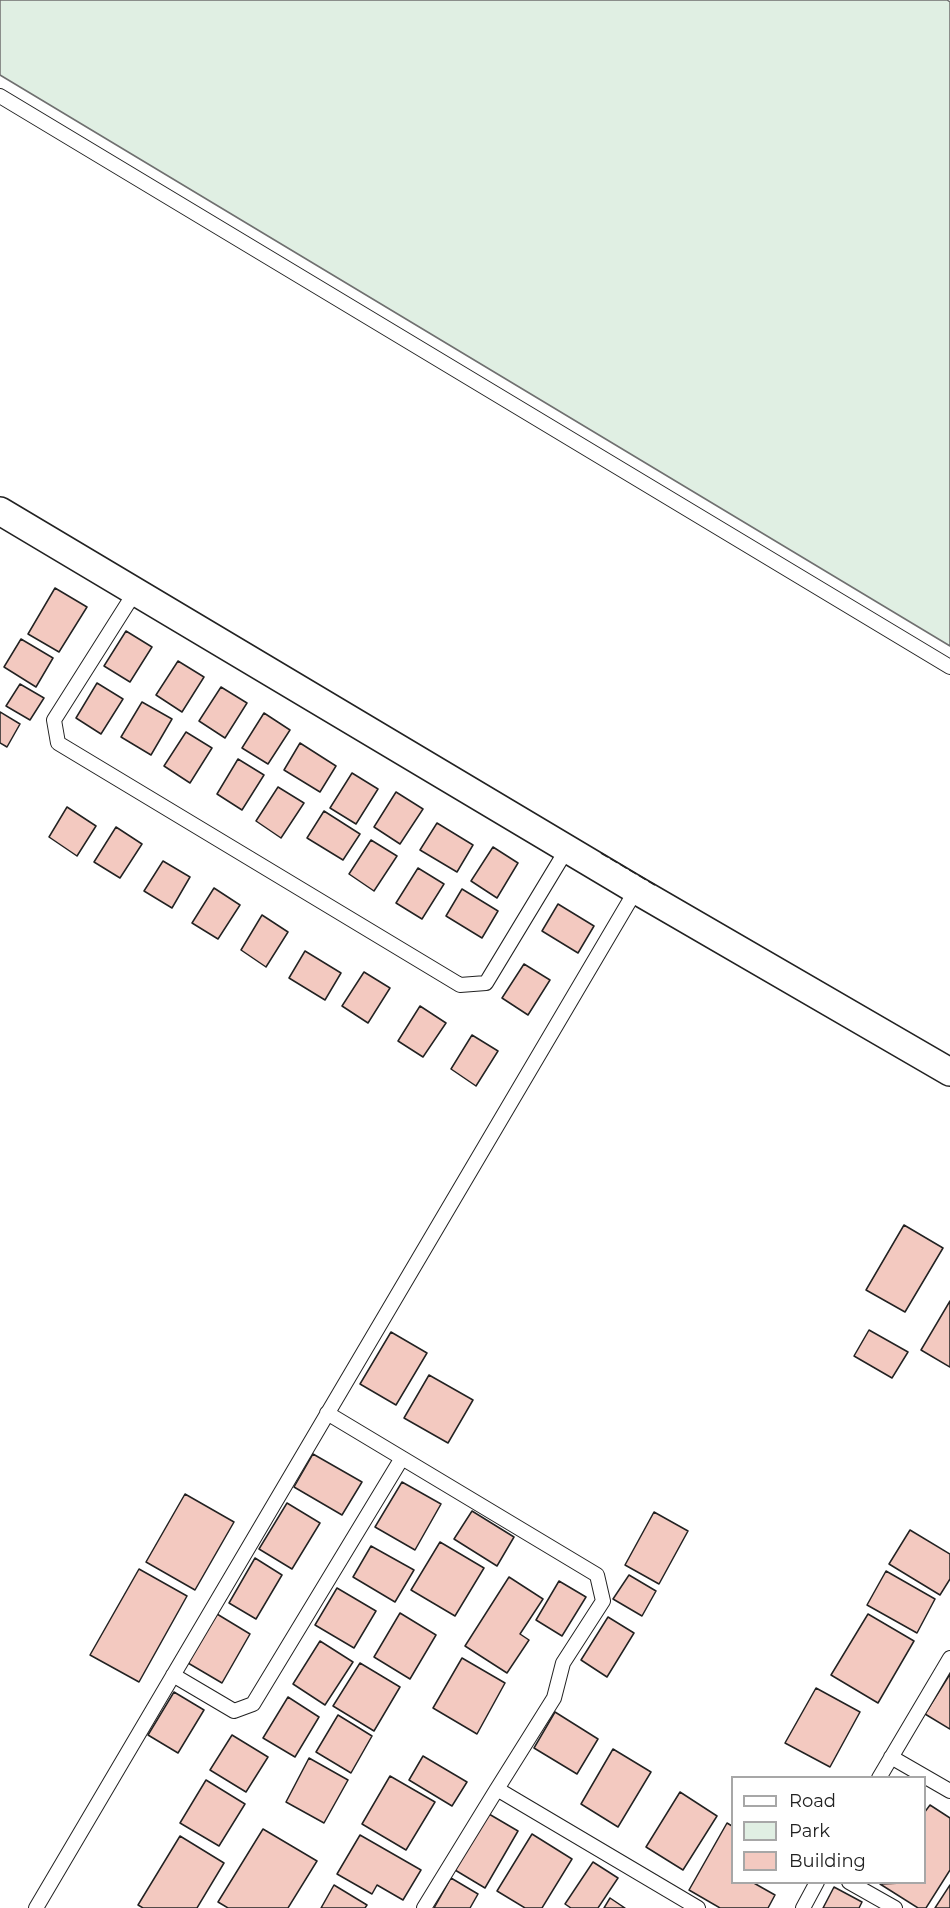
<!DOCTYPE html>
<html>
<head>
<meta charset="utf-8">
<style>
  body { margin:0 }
  #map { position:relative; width:950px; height:1908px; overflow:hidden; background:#fff; font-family:Montserrat,sans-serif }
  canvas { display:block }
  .legend { position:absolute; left:731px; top:1776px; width:195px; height:108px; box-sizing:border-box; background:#fff; border:2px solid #a7a7a7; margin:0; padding:8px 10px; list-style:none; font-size:18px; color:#222 }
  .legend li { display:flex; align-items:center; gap:12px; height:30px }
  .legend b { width:30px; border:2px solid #a7a7a7 }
</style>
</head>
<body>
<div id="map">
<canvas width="950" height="1908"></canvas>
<ul class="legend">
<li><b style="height:8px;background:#fff"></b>Road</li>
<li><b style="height:16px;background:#e0efe3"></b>Park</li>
<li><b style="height:16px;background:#f3c9c0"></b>Building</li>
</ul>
</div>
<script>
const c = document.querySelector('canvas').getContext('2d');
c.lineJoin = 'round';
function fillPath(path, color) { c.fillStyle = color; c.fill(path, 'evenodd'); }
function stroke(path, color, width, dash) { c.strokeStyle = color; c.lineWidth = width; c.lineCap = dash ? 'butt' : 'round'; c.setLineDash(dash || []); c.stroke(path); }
const green = new Path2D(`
  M0,0H947L950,2V646L0,75Z`);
fillPath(green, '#e0efe3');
stroke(green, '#6f6f6f', 1.5);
const building = new Path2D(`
  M55,588L87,607L59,652L28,634Z
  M126,631L152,647L130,682L104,666Z
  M21,639L53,658L36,687L4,667Z
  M178,661L204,677L182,712L156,695Z
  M97,683L123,699L101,734L76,718Z
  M20,684L44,698L30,720L6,706Z
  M221,687L247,703L225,738L199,721Z
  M142,702L172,719L151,755L121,737Z
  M0,712L20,724L7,747L0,743Z
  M264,713L290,730L268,764L242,748Z
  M186,732L212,748L190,783L164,766Z
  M300,743L336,766L320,792L284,770Z
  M238,759L264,775L242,810L217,794Z
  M352,773L378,789L356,824L330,808Z
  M278,787L304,803L281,838L256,821Z
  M396,792L423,809L400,844L374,827Z
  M67,807L96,826L77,856L49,837Z
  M324,811L360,834L343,860L307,838Z
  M437,823L473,845L457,872L420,850Z
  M116,827L142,844L120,878L94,862Z
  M371,840L397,856L374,891L349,874Z
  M493,847L518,863L497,898L471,881Z
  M163,861L190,877L172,908L144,891Z
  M418,868L444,884L422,919L396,903Z
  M214,888L240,905L218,939L192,923Z
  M462,889L498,911L482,938L446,916Z
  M558,904L594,926L578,953L542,931Z
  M262,915L288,932L266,967L241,950Z
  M305,951L341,973L325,1000L289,978Z
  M524,964L550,980L528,1015L502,998Z
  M364,972L390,988L368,1023L342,1006Z
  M420,1006L446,1023L423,1057L398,1041Z
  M472,1035L498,1051L476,1086L451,1069Z
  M904,1225L943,1248L905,1312L866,1290Z
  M950,1301V1367L921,1350Z
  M869,1330L908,1352L892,1378L854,1356Z
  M391,1332L427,1353L396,1405L360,1384Z
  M429,1375L473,1400L448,1443L404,1418Z
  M313,1454L362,1482L342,1515L294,1487Z
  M402,1482L441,1504L415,1550L375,1527Z
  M185,1494L234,1522L195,1590L146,1562Z
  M287,1503L320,1523L292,1569L259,1549Z
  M472,1511L514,1537L497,1566L454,1539Z
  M654,1512L688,1531L659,1584L625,1565Z
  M910,1530L950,1554V1579L940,1595L889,1564Z
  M440,1542L484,1568L455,1616L411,1590Z
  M371,1546L414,1570L395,1602L353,1577Z
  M255,1558L282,1575L256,1619L229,1603Z
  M139,1569L187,1596L139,1682L90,1655Z
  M886,1571L935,1599L917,1633L867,1605Z
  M629,1575L656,1591L642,1616L613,1599Z
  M509,1577L543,1599L520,1634L529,1640L507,1673L465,1646Z
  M559,1581L586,1597L562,1636L536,1620Z
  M337,1588L376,1611L354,1648L315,1625Z
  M400,1613L436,1635L410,1679L374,1657Z
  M217,1614L250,1634L222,1683L188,1663Z
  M868,1614L914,1641L878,1703L831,1675Z
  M608,1617L634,1633L607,1677L581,1660Z
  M320,1641L353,1662L325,1705L293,1684Z
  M462,1658L505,1683L477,1734L433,1708Z
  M360,1663L400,1687L374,1731L333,1706Z
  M950,1674V1729L925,1714Z
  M816,1688L860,1712L830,1767L785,1743Z
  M174,1692L204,1710L178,1753L148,1735Z
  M288,1697L319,1717L295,1757L263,1738Z
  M555,1712L598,1739L577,1774L534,1748Z
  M338,1715L372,1736L351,1773L316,1752Z
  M232,1735L268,1757L246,1792L210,1770Z
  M613,1749L651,1772L618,1827L581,1804Z
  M423,1756L467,1782L452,1806L409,1780Z
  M309,1758L348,1780L324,1823L286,1802Z
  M390,1776L435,1802L406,1850L362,1824Z
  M206,1780L245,1804L219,1846L180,1823Z
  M680,1792L717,1816L683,1870L646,1847Z
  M930,1805L950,1818V1870L926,1908H918L880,1884L924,1882V1813Z
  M489,1814L518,1831L485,1888L455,1870Z
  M727,1823L732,1826V1882H752L775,1895L768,1908H720L689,1890Z
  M263,1829L317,1861L288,1908H228L218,1902Z
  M532,1834L572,1859L542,1908H525L497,1891Z
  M360,1835L421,1870L403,1900L377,1885L372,1894L337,1874Z
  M180,1836L224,1863L197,1908H143L138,1905Z
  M593,1862L618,1878L598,1908H571L565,1904Z
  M451,1878L478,1894L470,1908H434Z
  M334,1885L367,1905L365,1908H321Z
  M950,1885V1908H935Z
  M834,1887L862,1902L859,1908H823Z
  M610,1898L625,1908H604Z`);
fillPath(building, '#f3c9c0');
stroke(building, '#222', 1.5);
const service = new Path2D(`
  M0,96L950,667
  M135,592L54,720L58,743L460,985L486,983L567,849
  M327,1413L597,1575L603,1601L563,1663L554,1698L497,1789
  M173,1675L234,1711L253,1704L402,1458
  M891,1757L950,1791
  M879,1778L950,1658
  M849,1882L895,1908
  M36,1908L636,890
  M424,1908L497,1789L698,1908
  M803,1908L817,1882`);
const minor = new Path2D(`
  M0,511L636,890L950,1072`);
stroke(service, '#222', 16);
stroke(minor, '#222', 30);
stroke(service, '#fff', 14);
stroke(minor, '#fff', 27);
stroke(new Path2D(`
  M601,853L655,885`), '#222', 1.5, [8, 3]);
</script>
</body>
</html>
